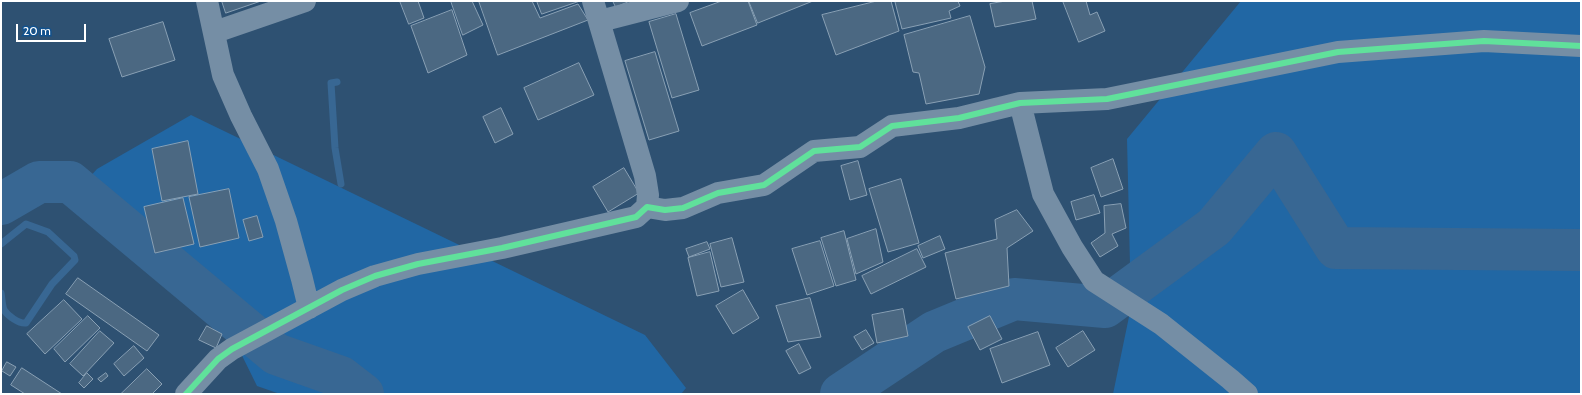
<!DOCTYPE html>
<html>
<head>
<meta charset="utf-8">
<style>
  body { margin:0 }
  #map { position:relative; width:1582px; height:395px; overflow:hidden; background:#2e5172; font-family:Cabin,sans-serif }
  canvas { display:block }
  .frame { position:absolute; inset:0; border:2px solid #fff; pointer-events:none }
  .scale { position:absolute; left:16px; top:24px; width:70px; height:18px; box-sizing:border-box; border:2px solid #fff; border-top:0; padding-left:5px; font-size:12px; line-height:14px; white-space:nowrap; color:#fff; -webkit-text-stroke:3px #11528f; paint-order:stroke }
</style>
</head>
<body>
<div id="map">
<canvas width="1582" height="395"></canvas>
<div class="frame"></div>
<div class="scale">20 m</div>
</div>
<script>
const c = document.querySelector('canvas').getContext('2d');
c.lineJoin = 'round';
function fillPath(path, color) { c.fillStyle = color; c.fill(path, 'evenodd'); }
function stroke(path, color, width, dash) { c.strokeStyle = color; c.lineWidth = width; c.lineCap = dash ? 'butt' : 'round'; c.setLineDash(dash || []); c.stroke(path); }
fillPath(new Path2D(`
  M1241,1H1581V394H1113L1131,307L1127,139Z
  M191,115L645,335L686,388L681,394H280L257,386L221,313L162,276L71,198L97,169Z`), '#2167a4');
stroke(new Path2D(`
  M337,82L331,83L335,148L341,184
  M1,244L26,224L48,232L74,256L75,260L52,284L26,323C19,324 8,316 4,310C2,305 2,298 1,293`), '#386793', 7);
stroke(new Path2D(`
  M1,204L39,182H70L276,354L341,377L363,394
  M841,394L934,332L1014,299L1105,307L1214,227L1276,153L1336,248L1581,250`), '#386793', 42);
const building = new Path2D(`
  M222,1H261L226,13Z
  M400,1H418L424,18L409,24Z
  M451,1H472L483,25L463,35Z
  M479,1H532L540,18L578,4L588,20L498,55Z
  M537,1H580L542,14Z
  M613,1H630L616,7Z
  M722,1H748L757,25L702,46L690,13Z
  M749,1H813L758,23Z
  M877,1H891L899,31L836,55L822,15Z
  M898,1H958L960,6L949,11L951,18L902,29L895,2Z
  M1006,1H1032L1036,19L995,27L990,4Z
  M1063,1H1086L1090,15L1097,12L1105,31L1079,42Z
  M452,10L467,55L428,73L411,26Z
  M676,14L699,90L672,98L649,22Z
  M970,16L985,67L979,94L926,104L919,73L913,72L904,35Z
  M163,22L175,60L122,77L109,39Z
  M655,52L679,131L649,140L625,61Z
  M579,63L594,95L538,120L524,88Z
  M501,108L513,134L495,143L483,117Z
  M188,141L198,194L162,201L152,149Z
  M1113,159L1123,189L1101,197L1091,168Z
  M858,161L867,195L850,200L841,166Z
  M624,168L639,193L608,212L593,187Z
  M901,179L919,243L888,252L869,189Z
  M229,189L239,238L200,247L189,197Z
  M1094,195L1100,213L1076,220L1071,202Z
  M183,198L194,244L155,253L144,207Z
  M1121,204L1126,228L1112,234L1118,246L1100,257L1091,243L1105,233L1104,206Z
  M1017,210L1033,231L1007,248L1009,286L956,299L945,253L997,239L995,220Z
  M257,216L263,237L249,241L243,220Z
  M876,229L883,262L856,274L847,239Z
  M844,231L856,280L836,286L821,238Z
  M940,236L945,249L923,258L918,246Z
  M732,238L744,282L721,287L710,244Z
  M820,241L834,286L807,295L792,249Z
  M707,242L710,249L689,257L686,249Z
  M917,249L926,267L871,294L862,276Z
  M710,252L719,291L697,296L688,258Z
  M78,278L159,335L147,351L66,294Z
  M743,290L759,318L733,334L716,306Z
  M810,298L821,337L788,342L776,306Z
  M64,300L82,319L45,354L27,334Z
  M903,309L908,336L877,343L872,315Z
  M88,316L100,328L65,362L54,349Z
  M990,316L1002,339L980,350L968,327Z
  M207,326L222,334L216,348L199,340Z
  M866,330L874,343L862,350L854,337Z
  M100,331L114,343L83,376L70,364Z
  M1083,331L1095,350L1068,367L1056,348Z
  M1038,332L1050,365L1002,383L990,349Z
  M799,344L811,368L799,374L786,351Z
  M134,346L144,358L124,376L114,364Z
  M7,362L16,367L10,376L2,371Z
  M22,368L62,394H25L11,385Z
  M147,369L162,384L152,394H121Z
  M87,373L93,379L84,388L79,383Z
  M106,373L108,376L101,382L98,379Z`);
fillPath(building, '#4b6882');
stroke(building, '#89a0b4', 1);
stroke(new Path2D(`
  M207,1L223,75L241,116L268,169L286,221L302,279L309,308
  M593,1L645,176L648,195L647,207
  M600,21L678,1
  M215,32L305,1
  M1020,103L1043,194L1072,247L1094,281L1161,324L1230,379L1247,394
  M186,394L218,359L232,349L342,290L375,276L418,264L502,248L636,217L647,207L665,210L683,208L718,193L764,185L814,151L860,147L892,126L959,118L1020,103L1107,99L1338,52L1484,41L1581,46`), '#758ea5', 22);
stroke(new Path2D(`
  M186,394L218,359L232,349L342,290L375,276L418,264L502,248L636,217L647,207L665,210L683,208L718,193L764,185L814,151L860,147L892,126L959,118L1020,103L1107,99L1338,52L1484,41L1581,46`), '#60e19b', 6);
</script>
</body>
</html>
